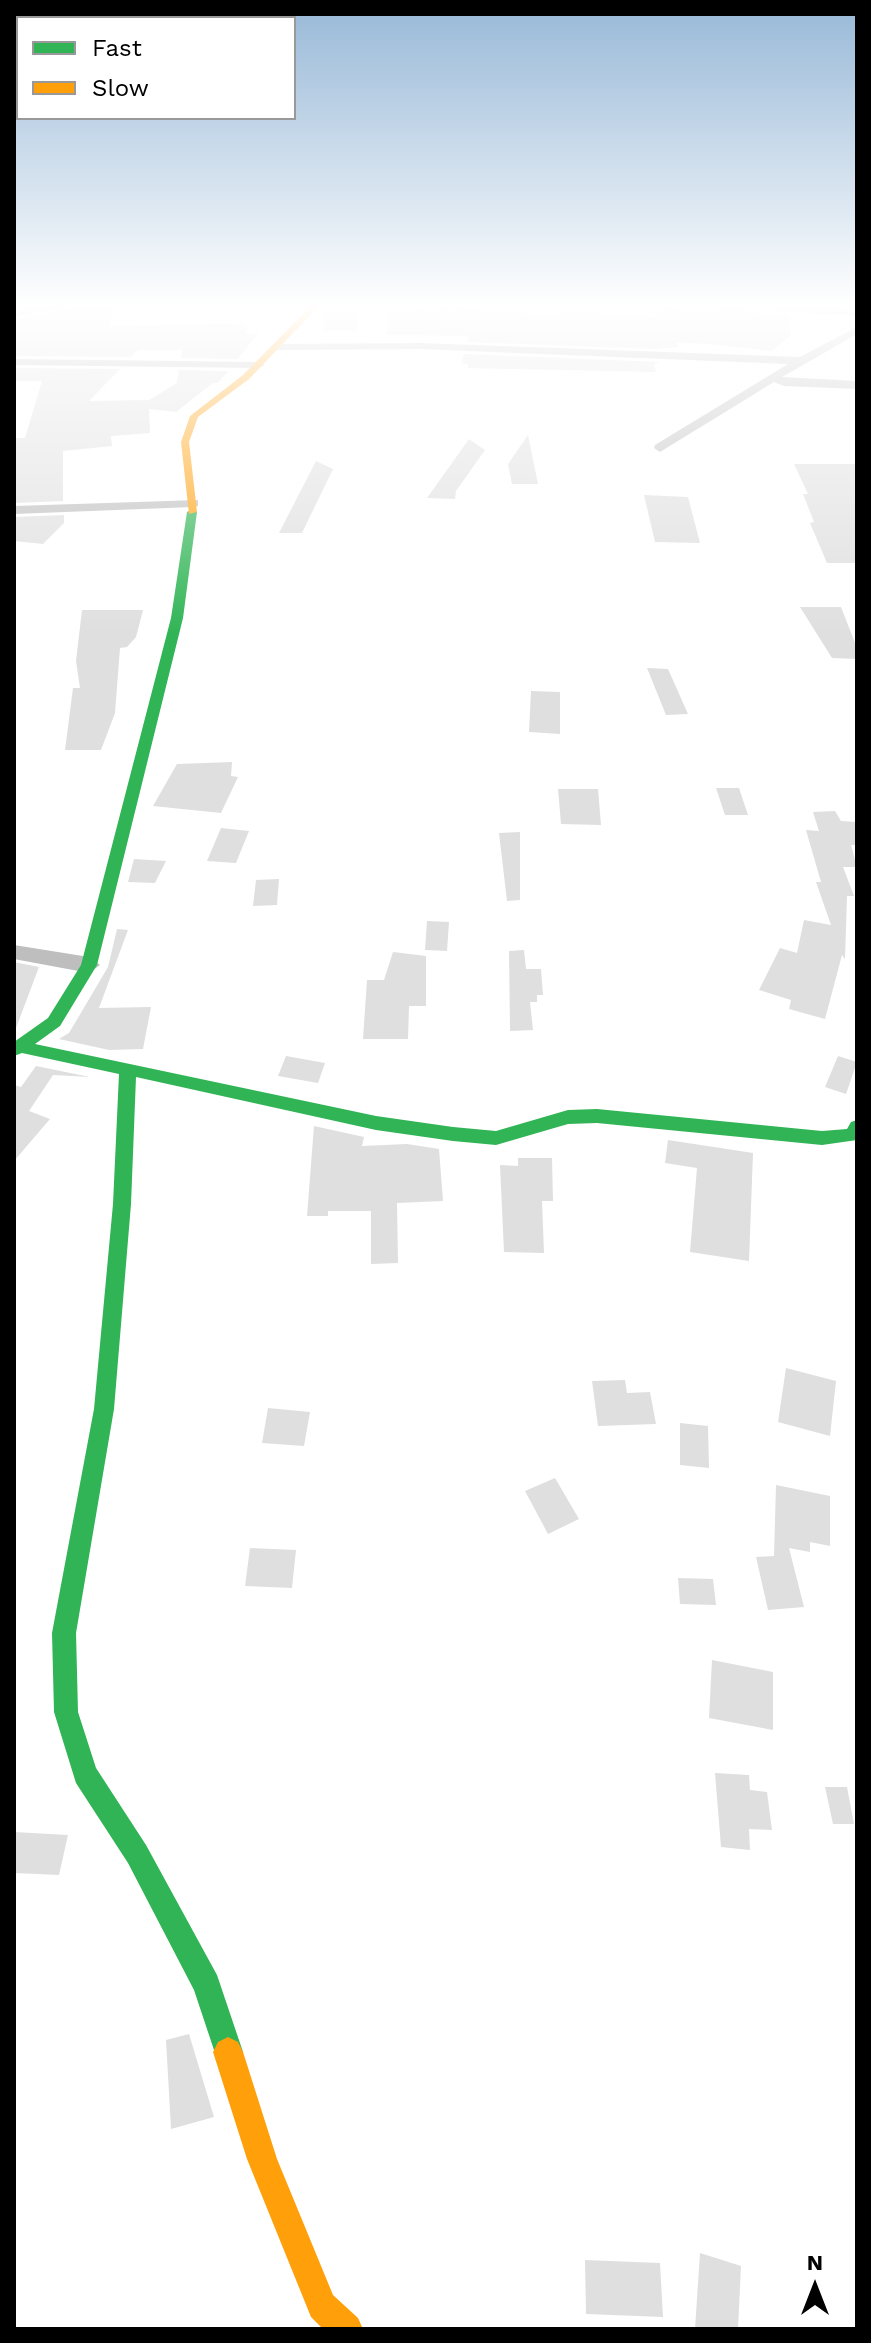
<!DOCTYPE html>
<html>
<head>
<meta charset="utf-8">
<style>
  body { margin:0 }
  #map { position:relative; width:871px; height:2343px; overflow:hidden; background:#fff; font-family:"Work Sans",sans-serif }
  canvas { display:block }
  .frame { position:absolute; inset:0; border:16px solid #000; pointer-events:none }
  .legend { position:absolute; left:16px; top:16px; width:280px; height:104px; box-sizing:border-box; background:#fff; border:2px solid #999; margin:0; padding:10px 14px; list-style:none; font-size:24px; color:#000 }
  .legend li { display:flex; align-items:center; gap:16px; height:40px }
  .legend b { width:40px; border:2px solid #999 }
  .north { position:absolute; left:775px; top:2247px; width:80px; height:80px; -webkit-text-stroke:6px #fff; paint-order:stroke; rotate:0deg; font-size:22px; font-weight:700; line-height:32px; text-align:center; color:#000 }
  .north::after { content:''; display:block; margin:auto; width:28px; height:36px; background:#000; clip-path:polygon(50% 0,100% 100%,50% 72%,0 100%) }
</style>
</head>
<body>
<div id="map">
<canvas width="871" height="2343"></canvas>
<div class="frame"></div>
<ul class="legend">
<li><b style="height:10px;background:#30b455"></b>Fast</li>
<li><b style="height:10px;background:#ff9f0a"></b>Slow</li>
</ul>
<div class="north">N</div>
</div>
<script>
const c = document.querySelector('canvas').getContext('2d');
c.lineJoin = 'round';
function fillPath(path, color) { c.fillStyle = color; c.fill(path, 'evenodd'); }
fillPath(new Path2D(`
  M117,307L108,326L227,324L247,325L246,334H258L238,359L181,358L182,350H138L131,357L14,356V320L71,308Z
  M714,307H746L747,312L787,315L791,335L772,351L709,344L677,343L678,347L656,349L468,342L469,336L387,335L390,311L399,310L467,309L561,315L563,309L657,318L659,308L713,312Z
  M357,310V331H324L325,311Z
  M464,354L660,362L654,364L656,372L468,368V364L462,363Z
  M14,368L120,369L89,401L149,400L177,383L179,370L228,371L218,383H213L176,412L149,409L150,433L111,436L112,446L63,451V501L14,503V438H25L42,381H14Z
  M528,435L538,484H512L508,464Z
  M469,439L485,450L456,491L455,499L427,498Z
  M316,461L333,469L302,533H279Z
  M794,464H857V563H827L810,523L814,522L803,494H808Z
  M644,495L688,497L700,543L655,542Z
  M64,515V523L43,544L14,541V517Z
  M800,607H841L857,648V659L832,658Z
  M82,610H143L136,637L127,647L120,648L115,713L101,750H65L73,688H80L76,661Z
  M647,668L668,669L688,714L666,715Z
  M531,691L560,692V734L529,732Z
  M232,762L231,776L238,777L221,813L153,806L177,764Z
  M716,788H739L748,815H725Z
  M558,789H598L601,825L561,824Z
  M835,811L841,821L857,822V845H851L857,867H843L854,896H847L845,959L842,955L825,1019L789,1009L791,1000L759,990L780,948L797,953L804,920L831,925L816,882H821L806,830L819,831L813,812Z
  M221,828L249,831L236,863L207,861Z
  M520,832V900L507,901L499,833Z
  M134,859L166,861L155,883L128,882Z
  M279,879L277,905L253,906L256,880Z
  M427,921L449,922L447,951L425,950Z
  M117,929L128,930L99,1008L151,1007L143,1049L109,1050L59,1039L69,1033L108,967Z
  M524,950L526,969H541L543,995H537V1002H530L533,1030L510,1031L509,951Z
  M393,952L426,956V1006H409L408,1039H363L367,980H384Z
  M14,962L39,967L16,1028L14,1027Z
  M286,1056L325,1063L318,1083L278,1076Z
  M838,1056L857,1062L846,1094L825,1087Z
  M36,1066L90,1077L53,1075L29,1111L50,1119L14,1161V1085L21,1087Z
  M314,1126L364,1137L362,1146L407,1144L439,1149L443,1201L397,1203L398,1263L371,1264V1211H328V1216H307Z
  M668,1140L753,1153L749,1261L690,1252L697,1168L665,1163Z
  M518,1158H552L553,1201H542L544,1253L504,1252L500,1165L518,1166Z
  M786,1368L836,1381L830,1436L778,1422Z
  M625,1380L627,1393L650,1392L656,1424L598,1426L592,1381Z
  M268,1408L310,1412L304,1446L262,1443Z
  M680,1423L708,1426L709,1468L680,1465Z
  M555,1478L579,1519L548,1534L525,1491Z
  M776,1485L830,1496V1546L810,1542V1552L789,1548L804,1607L768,1610L756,1557L774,1556Z
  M250,1548L296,1550L292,1588L245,1586Z
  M678,1578L713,1579L716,1605L680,1604Z
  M712,1660L773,1672V1730L709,1718Z
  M715,1773L749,1775L750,1790L767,1792L772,1830L749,1829L750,1850L721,1847Z
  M825,1787H847L854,1824H833Z
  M14,1832L68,1835L59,1875L14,1873Z
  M189,2034L214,2117L171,2129L166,2040Z
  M700,2253L741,2266L738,2329H695Z
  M585,2260L660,2263L663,2317L586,2314Z`), '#dfdfdf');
fillPath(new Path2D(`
  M41,307H67L14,317V311Z
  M771,307L857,310V316L775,311Z
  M857,327V334L782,377L857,381V389L784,386L774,382L660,452L654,448L655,445L788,364L420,349L275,350L269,347L275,344L420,343L800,357Z
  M14,359L259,362L265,365L259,368L14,365Z
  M198,500V506L193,507L14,514V506Z
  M14,945L89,957L100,965L89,973L14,959Z`), '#bebebe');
fillPath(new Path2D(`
  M192,509L197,512L183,618L97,965L60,1026L35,1044L376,1116L453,1127L496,1131L568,1110L597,1109L822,1131L847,1129L851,1122L857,1120V1140L822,1145L597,1123L568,1124L496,1145L453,1141L376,1130L136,1077L131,1204L114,1409L76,1633L78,1712L96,1768L146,1845L217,1975L243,2052L238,2062L228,2067L218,2062L194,1990L128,1863L76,1783L54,1712L52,1633L94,1409L113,1204L119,1074L22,1053L14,1056V1042L48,1018L81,965L171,618L187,512Z`), '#30b455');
fillPath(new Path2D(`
  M310,307H318L249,379L198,417L189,442L197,512L189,514L181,442L190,416L243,375Z
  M228,2037L238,2042L243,2052L277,2159L333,2295L358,2318L363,2329H323L311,2317L247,2159L213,2052L218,2042Z`), '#ff9f0a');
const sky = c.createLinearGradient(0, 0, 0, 635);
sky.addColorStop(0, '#97b8d7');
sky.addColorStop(0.48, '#fff');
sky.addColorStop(1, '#ffffff00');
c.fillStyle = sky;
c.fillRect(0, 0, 871, 635);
</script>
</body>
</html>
